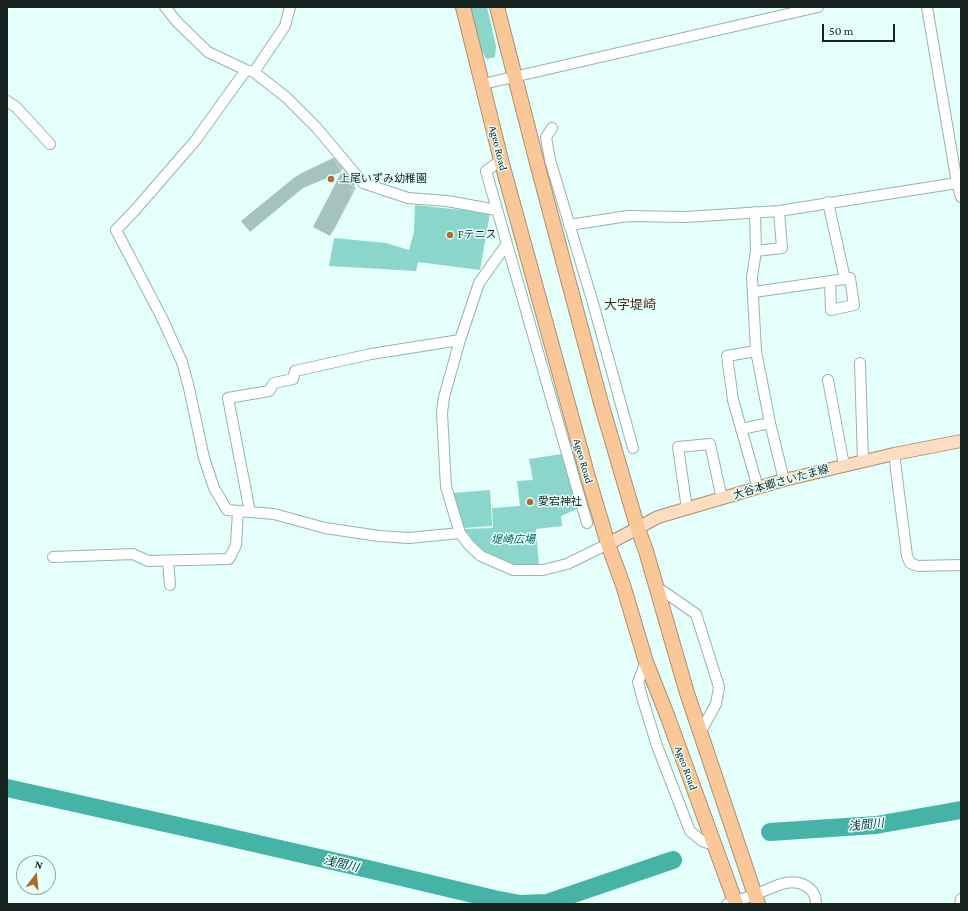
<!DOCTYPE html>
<html>
<head>
<meta charset="utf-8">
<style>
  body { margin:0 }
  #map { position:relative; width:968px; height:911px; overflow:hidden; background:#e5fffb; font-family:"Crimson Pro",serif }
  canvas { display:block }
  .frame { position:absolute; inset:0; border:8px solid #172321; pointer-events:none }
  .north { position:absolute; left:16px; top:855px; width:40px; height:40px; box-sizing:border-box; background:#e5fffb; border:1px solid #93a7a4; border-radius:50%; rotate:16deg; font-size:11px; font-weight:700; line-height:16px; text-align:center; color:#172321 }
  .north::after { content:''; display:block; margin:auto; width:14px; height:18px; background:#aa6e30; clip-path:polygon(50% 0,100% 100%,50% 72%,0 100%) }
  .scale { position:absolute; left:822px; top:24px; width:73px; height:18px; box-sizing:border-box; border:2px solid #172321; border-top:0; padding-left:5px; font-size:12px; line-height:14px; white-space:nowrap; color:#172321; -webkit-text-stroke:3px #e5fffb; paint-order:stroke }
</style>
</head>
<body>
<div id="map">
<canvas width="968" height="911"></canvas>
<div class="frame"></div>
<div class="north">N</div>
<div class="scale">50 m</div>
</div>
<script>
const c = document.querySelector('canvas').getContext('2d');
c.lineJoin = 'round';
function fillPath(path, color) { c.fillStyle = color; c.fill(path, 'evenodd'); }
function stroke(path, color, width, dash) { c.strokeStyle = color; c.lineWidth = width; c.lineCap = dash ? 'butt' : 'round'; c.setLineDash(dash || []); c.stroke(path); }
function label(font, color, halo, rows, align = 'center') {
  c.font = font + ' "Crimson Pro","Noto Sans JP",serif'; c.lineWidth = 3; c.setLineDash([]); c.textBaseline = 'middle'; c.strokeStyle = halo; c.fillStyle = color; for (const [text, x, y, turn = 0] of rows) {
    c.save(); c.translate(x, y); c.rotate((+turn || 0) * Math.PI / 180); c.textAlign = isNaN(turn) ? turn : align; if (halo) c.strokeText(text, 0, 0); c.fillText(text, 0, 0); c.restore();
  }
}
fillPath(new Path2D(`
  M470,7H487L496,46L495,57L486,59L480,47Z
  M415,205L490,213L480,270L418,262L416,271L329,266L334,238L386,243L409,250L414,232Z
  M562,454L579,508L561,516L562,526L536,529L539,566H509L483,553L464,529L493,528L492,508L520,506L517,481L533,480L529,459Z
  M490,490L492,526L464,528L453,493Z`), '#8bd6cb');
fillPath(new Path2D(`
  M337,156L345,167L341,171L303,187L247,217L301,173Z
  M345,170L358,179L354,186L356,188L334,230L330,235L341,174Z`), '#0003');
stroke(new Path2D(`
  M7,788L210,833L372,870L494,899L520,904L547,903L673,860
  M770,832L876,825L961,810`), '#45b3a6', 18);
fillPath(new Path2D(`
  M333,159L341,172L303,188L250,232L241,221L295,177Z
  M341,173L355,183L350,191L352,193L330,236L313,227Z`), '#a4c3be');
const minor = new Path2D(`
  M165,7L177,22L208,52L246,70L254,72L287,98L316,127L363,183L408,198L447,201L497,210
  M246,70L195,141L136,209L116,230L162,318L182,362L189,388L204,458L214,488L227,510L274,514L325,528L379,536L409,538L460,533
  M254,72L285,26L290,7
  M483,84L818,7
  M7,101L16,107L50,144
  M552,128L546,137L550,160L593,303L633,448
  M501,160L486,171L587,523
  M957,183L961,197
  M755,212L756,251L752,277L756,351L770,423L784,480
  M569,225L628,216L686,217L779,211L957,183L927,7
  M506,245L479,283L460,340L444,397L442,413L446,487L460,533L469,545L481,556L513,570H543L567,564L608,544
  M756,251L782,248L779,211
  M830,281L831,310L854,305L850,278L845,279
  M754,292L845,279L828,202
  M756,351L727,356L733,400L758,488
  M860,363L863,461
  M828,380L844,465
  M741,429L770,423
  M894,454L907,556L910,563L918,566L961,565
  M687,509L678,447L710,444L722,499
  M250,512L228,398L269,391L274,383L293,379L295,371L371,354L460,340
  M53,557L133,554L148,561L229,559L236,545L238,511
  M168,561L170,585
  M657,587L696,614L719,687L716,704L700,733
  M646,662L638,682L642,697L657,746L690,831L702,841L714,845
  M727,904C736,901 745,898 754,895C771,889 789,876 806,886C813,890 816,897 816,904
  M960,904L961,899`);
const major = new Path2D(`
  M608,544L658,517L784,480L894,454L961,441`);
const highway = new Path2D(`
  M463,7L501,160L588,477L608,544L623,585L646,662L667,715L736,904
  M497,7L537,163L601,403L638,529L646,551L687,693L758,904`);
stroke(minor, '#96b4b0', 12);
stroke(major, '#ab8e6f', 14);
stroke(highway, '#ab8e6f', 16);
stroke(minor, '#fff', 10);
stroke(major, '#fcddc2', 12);
stroke(highway, '#fac799', 14);
for (const [x, y, r, color] of [
  [331,179,4,"#aa6e30"],
  [450,235,4,"#aa6e30"],
  [530,502,4,"#aa6e30"]
]) { const dot = new Path2D(); dot.arc(x, y, r, 0, 2 * Math.PI); c.fillStyle = color; c.fill(dot); stroke(dot, '#e5fffb', 1.5); }
label('11px', '#172321', '#e5fffb', [
  ["Ageo Road",498,148,76],
  ["Ageo Road",583,461,74],
  ["大谷本郷さいたま線",781,482,-16],
  ["Ageo Road",686,768,70]
]);
label('11px', '#172321', '#e5fffb', [
  ["上尾いずみ幼稚園",339,179],
  ["Fテニス",458,235],
  ["愛宕神社",538,502]
], 'left');
label('italic 11px', '#05655c', '#e5fffb', [
  ["堤崎広場",513,540]
]);
label('italic 12px', '#10423c', '#e5fffb', [
  ["浅間川",866,825,-6],
  ["浅間川",341,864,13]
]);
label('13px', '#4b2e10', '#e5fffb', [
  ["大字堤崎",630,305]
]);
</script>
</body>
</html>
